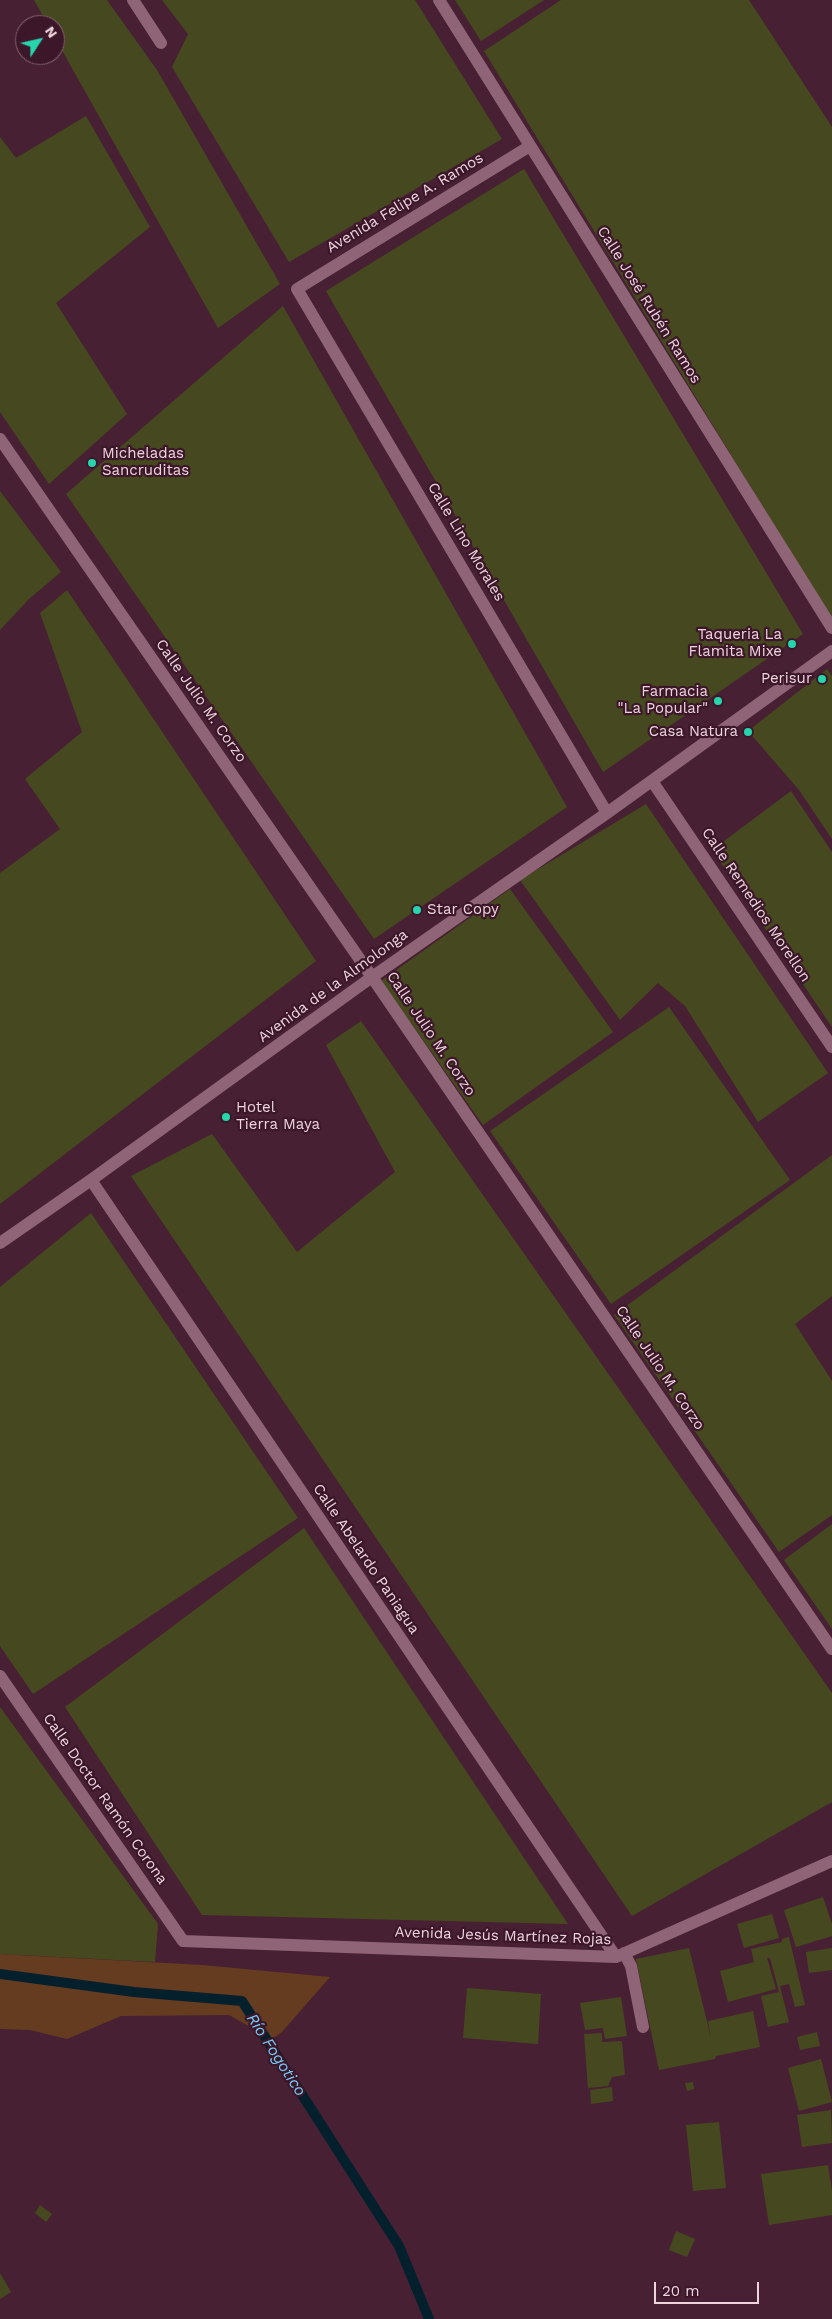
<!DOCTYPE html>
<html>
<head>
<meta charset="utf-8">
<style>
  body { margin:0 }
  #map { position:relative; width:832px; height:2319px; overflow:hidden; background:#472133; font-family:"Work Sans",sans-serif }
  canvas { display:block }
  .north { position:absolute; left:15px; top:15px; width:50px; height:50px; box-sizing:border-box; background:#3c1729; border:1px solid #836371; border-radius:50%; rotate:55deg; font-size:14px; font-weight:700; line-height:20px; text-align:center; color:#edd4dd }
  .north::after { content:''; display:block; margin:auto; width:18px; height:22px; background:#27d5ad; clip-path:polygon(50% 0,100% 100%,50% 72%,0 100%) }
  .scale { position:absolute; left:654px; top:2282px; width:105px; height:22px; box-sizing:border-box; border:2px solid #edd4dd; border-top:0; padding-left:6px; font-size:15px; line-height:18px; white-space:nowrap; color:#edd4dd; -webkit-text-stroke:4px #3c1729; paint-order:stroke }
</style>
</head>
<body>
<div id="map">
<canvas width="832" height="2319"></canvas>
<div class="north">N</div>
<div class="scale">20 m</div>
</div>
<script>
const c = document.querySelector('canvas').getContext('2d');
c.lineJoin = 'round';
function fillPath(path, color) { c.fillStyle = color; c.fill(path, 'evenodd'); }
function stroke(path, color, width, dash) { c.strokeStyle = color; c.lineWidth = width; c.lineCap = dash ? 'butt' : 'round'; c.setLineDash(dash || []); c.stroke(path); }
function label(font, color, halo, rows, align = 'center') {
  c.font = font + ' "Work Sans",sans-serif'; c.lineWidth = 4.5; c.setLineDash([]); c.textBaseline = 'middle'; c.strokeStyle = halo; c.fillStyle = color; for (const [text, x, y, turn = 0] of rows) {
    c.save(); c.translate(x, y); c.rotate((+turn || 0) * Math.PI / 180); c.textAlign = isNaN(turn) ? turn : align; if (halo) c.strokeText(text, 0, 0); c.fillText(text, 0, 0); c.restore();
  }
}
fillPath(new Path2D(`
  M0,1954L202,1965L330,1977L282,2032L272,2039L229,2015L121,2016L67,2039L30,2030L0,2029Z`), '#663c20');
stroke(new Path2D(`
  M0,1974L134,1992L242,2001L399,2246L429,2319`), '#05202d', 10);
fillPath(new Path2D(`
  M34,0H107L157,70L280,284L218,328L55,38V25H48Z
  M162,0H415L502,139L289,262L172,67L188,34Z
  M455,0H544L481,41Z
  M561,0H749L832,127V620L484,51Z
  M86,116L150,227L56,303L127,414L49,484L0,412V137L16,158Z
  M524,169L803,634L603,772L326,291Z
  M283,306L567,807L374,939L66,494Z
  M0,491L61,572L29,599L0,630Z
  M67,590L316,961L0,1204V873L60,829L25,779L82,732L40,613Z
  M827,669L832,676V839L799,790L748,731Z
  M791,791L832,852V1027L712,850Z
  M646,804L828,1073L758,1122L685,1006L658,983L620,1020L520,880Z
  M510,889L613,1032L483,1125L381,981Z
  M669,1007L790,1180L611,1304L490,1131Z
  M361,1021L832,1693V1802L632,1916L131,1176L212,1134L297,1252L395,1172L326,1045Z
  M832,1155V1296L795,1324L832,1381V1515L779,1552L614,1315Z
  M91,1213L298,1518L33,1694L0,1646V1287Z
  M832,1524V1629L784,1560Z
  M304,1528L568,1924L202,1915L65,1707Z
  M0,1707L158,1924L155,1962L0,1954Z
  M823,1897L832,1924V1936L796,1947L784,1910Z
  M772,1914L779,1938L744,1948L737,1924Z
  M789,1937L805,2005L795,2007L789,1984L780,1986L789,2022L768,2027L761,1996L779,1992L770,1958H767L776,1989L728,2002L720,1971L754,1962L751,1949L782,1942V1939Z
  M689,1948L711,2038L708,2021L753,2011L760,2047L716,2056L715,2059L659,2070L636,1959Z
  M832,1948V1970L809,1973L806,1952Z
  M467,1988L541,1994L538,2044L463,2038Z
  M621,1997L627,2036L605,2039L603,2028L585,2030L580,2003Z
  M817,2032L820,2046L800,2050L797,2037Z
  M602,2033V2042L622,2041L625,2075L612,2077L608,2086L588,2088L584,2034Z
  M821,2059L832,2102L799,2111L788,2068Z
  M693,2082L694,2089L687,2091L685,2083Z
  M612,2087L613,2101L591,2104L590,2090Z
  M831,2110L832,2143L802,2147L797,2115Z
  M719,2122L726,2188L693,2191L686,2125Z
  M828,2165L832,2191V2215L769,2225L761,2174Z
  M40,2205L52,2214L46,2222L35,2213Z
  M676,2231L695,2239L687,2257L669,2250Z
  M0,2273L11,2292L0,2299Z`), '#46491f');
stroke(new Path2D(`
  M133,0L161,43
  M439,0L832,628
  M530,146L297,289L607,813
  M0,439L372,977L832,1649
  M652,781L832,1047
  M91,1180L616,1957
  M0,1243L91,1180L372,977L607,813L832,651
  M0,1676L183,1941L616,1957L832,1861
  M624,1953L631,1966L643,2027`), '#8f6476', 12);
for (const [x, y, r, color] of [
  [92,463,5,"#27d5ad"],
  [792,644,5,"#27d5ad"],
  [822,679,5,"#27d5ad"],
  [718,701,5,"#27d5ad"],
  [748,732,5,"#27d5ad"],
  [417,910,5,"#27d5ad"],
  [226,1117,5,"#27d5ad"]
]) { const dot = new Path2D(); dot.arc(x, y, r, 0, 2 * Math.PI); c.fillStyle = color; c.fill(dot); stroke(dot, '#3c1729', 2); }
label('15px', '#edd4dd', '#3c1729', [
  ["Avenida Felipe A. Ramos",405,203,-31],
  ["Calle José Rubén Ramos",649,305,58],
  ["Calle Lino Morales",466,542,59],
  ["Calle Julio M. Corzo",201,701,55],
  ["Calle Remedios Morellon",756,905,56],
  ["Avenida de la Almolonga",333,986,-36],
  ["Calle Julio M. Corzo",431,1034,56],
  ["Calle Julio M. Corzo",660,1368,56],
  ["Calle Abelardo Paniagua",366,1559,56],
  ["Calle Doctor Ramón Corona",105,1799,55],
  ["Avenida Jesús Martínez Rojas",503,1936,2]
]);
label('15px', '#edd4dd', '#3c1729', [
  ["Micheladas",102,454,"left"],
  ["Sancruditas",102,471,"left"],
  ["Taqueria La",782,635],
  ["Flamita Mixe",782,652],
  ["Perisur",812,679],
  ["Farmacia",708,692],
  ["\"La Popular\"",708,709],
  ["Casa Natura",738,732],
  ["Star Copy",427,910,"left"],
  ["Hotel",236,1108,"left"],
  ["Tierra Maya",236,1125,"left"]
], 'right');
label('italic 16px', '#74cbf8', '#3c1729', [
  ["Río Fogotico",276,2055,57]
]);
</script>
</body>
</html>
